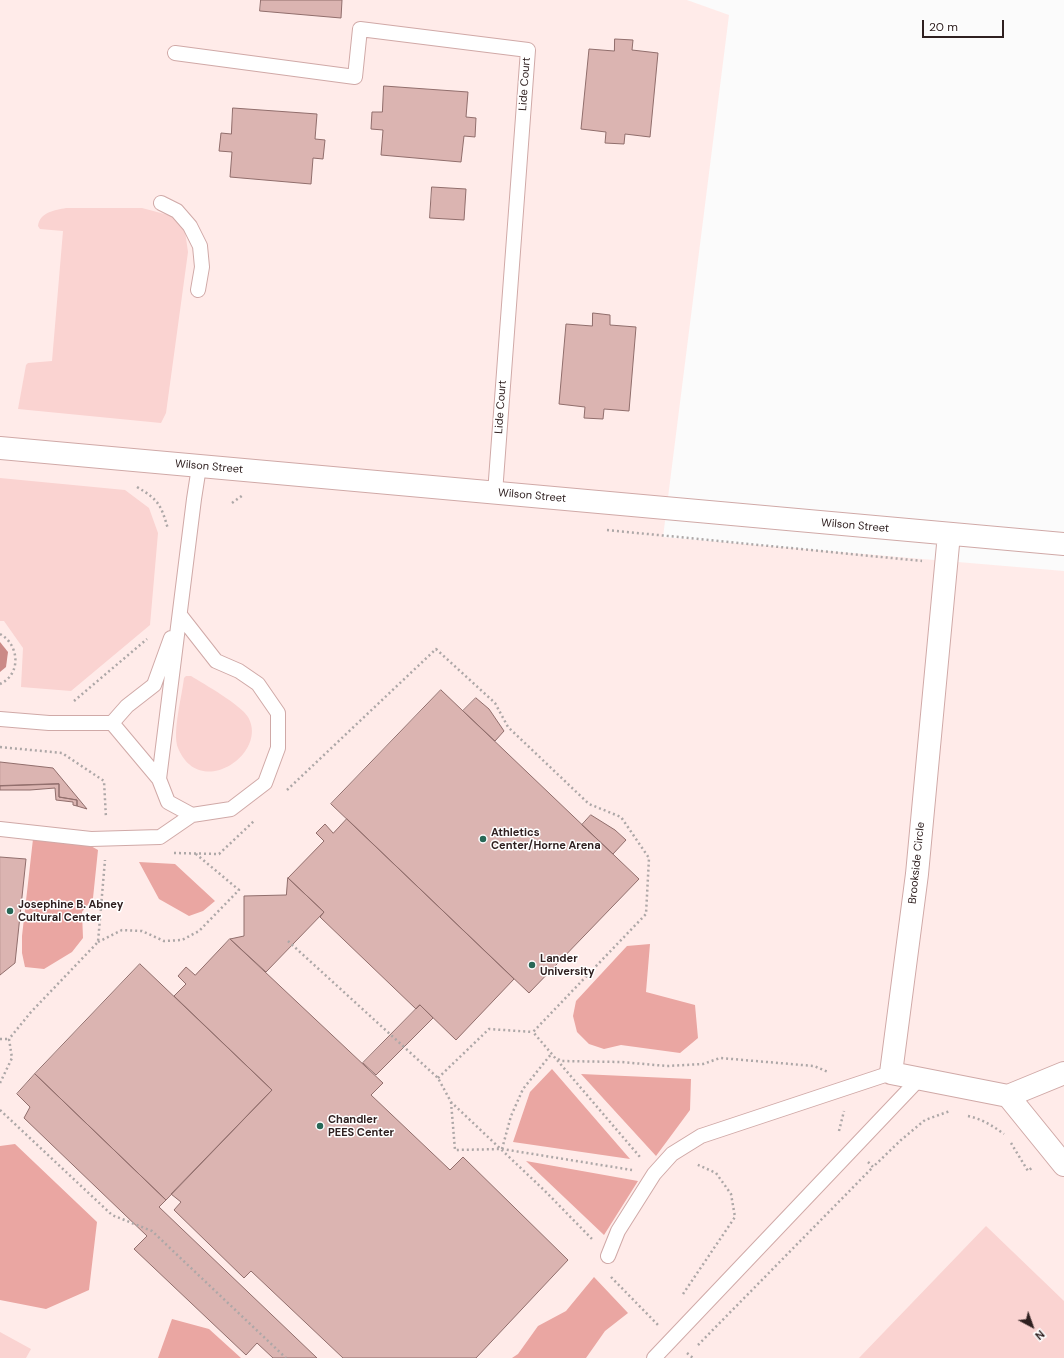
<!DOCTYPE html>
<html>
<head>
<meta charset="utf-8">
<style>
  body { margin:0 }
  #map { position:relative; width:1064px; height:1358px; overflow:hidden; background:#fbfbfb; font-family:"DM Sans",sans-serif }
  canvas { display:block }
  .north { position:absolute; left:1012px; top:1306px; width:40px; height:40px; -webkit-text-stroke:3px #fff; paint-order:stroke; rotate:139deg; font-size:11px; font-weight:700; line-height:16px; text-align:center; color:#2f2020 }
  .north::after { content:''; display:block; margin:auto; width:14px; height:18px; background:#2f2020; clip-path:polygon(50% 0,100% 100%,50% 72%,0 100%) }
  .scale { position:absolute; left:922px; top:20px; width:82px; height:18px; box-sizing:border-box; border:2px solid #2f2020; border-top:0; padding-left:5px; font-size:12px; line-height:14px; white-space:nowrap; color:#2f2020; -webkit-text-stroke:3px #fff; paint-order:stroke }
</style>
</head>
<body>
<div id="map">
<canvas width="1064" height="1358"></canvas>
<div class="north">N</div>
<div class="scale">20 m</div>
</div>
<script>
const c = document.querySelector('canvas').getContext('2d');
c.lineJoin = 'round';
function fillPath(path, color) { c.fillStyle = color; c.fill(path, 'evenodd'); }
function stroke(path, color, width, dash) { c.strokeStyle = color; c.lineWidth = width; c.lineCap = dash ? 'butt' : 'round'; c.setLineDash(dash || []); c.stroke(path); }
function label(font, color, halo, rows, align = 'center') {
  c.font = font + ' "DM Sans",sans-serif'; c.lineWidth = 3; c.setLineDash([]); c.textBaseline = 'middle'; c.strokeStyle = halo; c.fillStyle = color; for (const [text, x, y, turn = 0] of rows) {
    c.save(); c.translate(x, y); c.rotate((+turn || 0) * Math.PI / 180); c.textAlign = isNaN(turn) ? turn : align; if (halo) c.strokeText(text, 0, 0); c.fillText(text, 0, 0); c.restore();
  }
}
fillPath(new Path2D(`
  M0,0H687L729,15L663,537L1064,571V1358H0Z`), '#ffebe9');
fillPath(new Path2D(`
  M66,208H142L172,216L180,222L185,231L188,252L166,413L161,423L18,409L26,365L28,363L52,361L63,231L40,229L38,226C40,212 55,210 66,208Z
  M0,478L125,490L149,508L158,533L150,625L71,691L21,687L23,648L4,621H0Z
  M186,676H191C204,684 241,705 248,717C269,753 200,801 178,748C172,733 182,696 184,678Z
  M986,1226L1064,1301V1358H859Z
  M0,1332L31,1349L26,1358H0Z`), '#fad3d1');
fillPath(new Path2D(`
  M33,839L89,845L98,850L93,898L82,912L83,938L72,952L44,969L25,967L22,953V936Z
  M139,862L175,864L215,901L203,911L189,916L159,899Z
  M650,944L646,992L695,1005L698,1038L680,1053L621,1045L604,1049L589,1044L577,1032L573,1016L576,1001L627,946Z
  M552,1069L630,1159L513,1142L530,1092Z
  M581,1074L691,1079L690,1110L656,1156Z
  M15,1144L97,1222L89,1290L46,1309L0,1300V1146Z
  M526,1161L638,1181L604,1235Z
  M594,1277L628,1313L605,1331L586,1358H512L518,1354L538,1326L566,1311Z
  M172,1319L209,1329L241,1358H158Z`), '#eaa6a2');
fillPath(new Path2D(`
  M0,642L8,652L6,667L0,672Z`), '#cb8986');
const building = new Path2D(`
  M261,0H342L341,18L260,11Z
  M615,39L633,40L632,50L658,53L650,137L625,134L624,144L605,143L606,132L581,129L589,49L614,51Z
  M384,86L468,92L466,117L476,118L475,137L464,136L461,162L381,155L383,130L371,129L372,112H382Z
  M233,108L317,114L315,139L325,140L323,159L313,158L311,184L230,177L232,152L219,151L221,133L231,134Z
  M432,187L466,189L464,220L430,218Z
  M593,313L610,315V325L636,327L629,411L604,409L603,419L584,418L585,407L559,404L566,324L592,326Z
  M441,690L639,879L529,993L331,804Z
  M476,698L489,709L504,731L495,741L463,711Z
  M0,762L53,768L87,809L77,806V800L59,797V784L0,786Z
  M59,784V797L77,800V806L73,805V802L56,800L55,788L30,790H0V786Z
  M591,815L615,830L626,840L613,854L582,825Z
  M347,819L514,979L456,1040L420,1005L416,1009L320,917L324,912L288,878L324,841L316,833L325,824L333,833Z
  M0,857L26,859L15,963L0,975Z
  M288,878L324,912L266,972L230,939L244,936V896L286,895Z
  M230,939L383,1083L371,1095L450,1170L463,1157L568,1260L476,1358H343L251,1271L244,1278L174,1210L181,1202L171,1194L272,1090L174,996L186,984L178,976L186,967L195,975Z
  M140,964L272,1090L166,1200L35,1074Z
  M420,1005L433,1018L376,1075L363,1063Z
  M35,1074L166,1200L159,1207L317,1358H273L257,1343L246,1355L134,1249L147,1236L24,1118L30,1107L17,1094Z`);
fillPath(building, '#dbb4b1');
stroke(building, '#916e6c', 1);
const lane = new Path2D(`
  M175,53L355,77L360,29L528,50L495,493
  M161,203L177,211L190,226L200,246L202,267L198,290
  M0,719L49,723H112L127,706L154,685L171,638
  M112,723L159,779L168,802L192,815L231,809L265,783L278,748V713L258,684L239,671L216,661L180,615
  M159,779L194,499L199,467
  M0,829L91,839L160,837L192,815
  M608,1256L618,1231L654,1174L672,1154L701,1136L891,1073
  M654,1358L920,1078`);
const street = new Path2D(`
  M0,448L1064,544
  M949,534L917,874L891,1073L1008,1096L1064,1073
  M1008,1096L1064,1165`);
stroke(lane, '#d0a9a7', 16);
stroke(street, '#d0a9a7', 24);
stroke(new Path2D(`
  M137,487C159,500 161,505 168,529
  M232,503L243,495
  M607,530L922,561
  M0,634C19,644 22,674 0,684
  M74,701L147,639
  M0,747L62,753L104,781L106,818
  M287,790L436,649L495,703L508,727L589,804L621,817L649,858L646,914L533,1032L640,1157
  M174,853L219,854L254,821
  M288,941L438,1078L451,1102L545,1191L592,1239
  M98,942L122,930L142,931L164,941L182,940L199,931L239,890L196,854
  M0,1039H9
  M558,1059L561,1061L621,1062L667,1066L703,1064L720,1058L814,1066L828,1072
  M438,1078L489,1029L533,1032
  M0,1083L12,1058L9,1039L31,1012L98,942L105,860
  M451,1102L455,1150L502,1149L632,1170
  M0,1110L112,1215L152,1231L286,1358
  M968,1116C982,1119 993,1126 1004,1134
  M839,1131L844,1111
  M1011,1143L1028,1171L1033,1167
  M502,1149L511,1116L523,1089L552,1053
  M868,1162L873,1167L901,1140L925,1120L950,1111
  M611,1277L658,1325
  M683,1294L735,1217L731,1194L716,1173L696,1164
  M698,1345L873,1167
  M687,1353L693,1358`), '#ada7a7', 2.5, [2, 3]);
stroke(lane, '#fff', 14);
stroke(street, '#fff', 22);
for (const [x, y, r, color] of [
  [483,839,4,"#286857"],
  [10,911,4,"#286857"],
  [532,965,4,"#286857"],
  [320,1126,4,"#286857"]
]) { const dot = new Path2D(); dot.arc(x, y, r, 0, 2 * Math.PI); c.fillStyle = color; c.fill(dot); stroke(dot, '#fff', 1.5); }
label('11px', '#2f2020', '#fff', [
  ["Lide Court",525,84,-86],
  ["Lide Court",501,407,-86],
  ["Wilson Street",209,467,5],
  ["Wilson Street",532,496,5],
  ["Wilson Street",855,526,5],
  ["Brookside Circle",917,863,-84]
]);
label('bold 11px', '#2f2020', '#fff', [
  ["Athletics",491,833],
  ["Center/Horne Arena",491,846],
  ["Josephine B. Abney",18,905],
  ["Cultural Center",18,918],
  ["Lander",540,959],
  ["University",540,972],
  ["Chandler",328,1120],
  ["PEES Center",328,1133]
], 'left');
</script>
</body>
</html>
